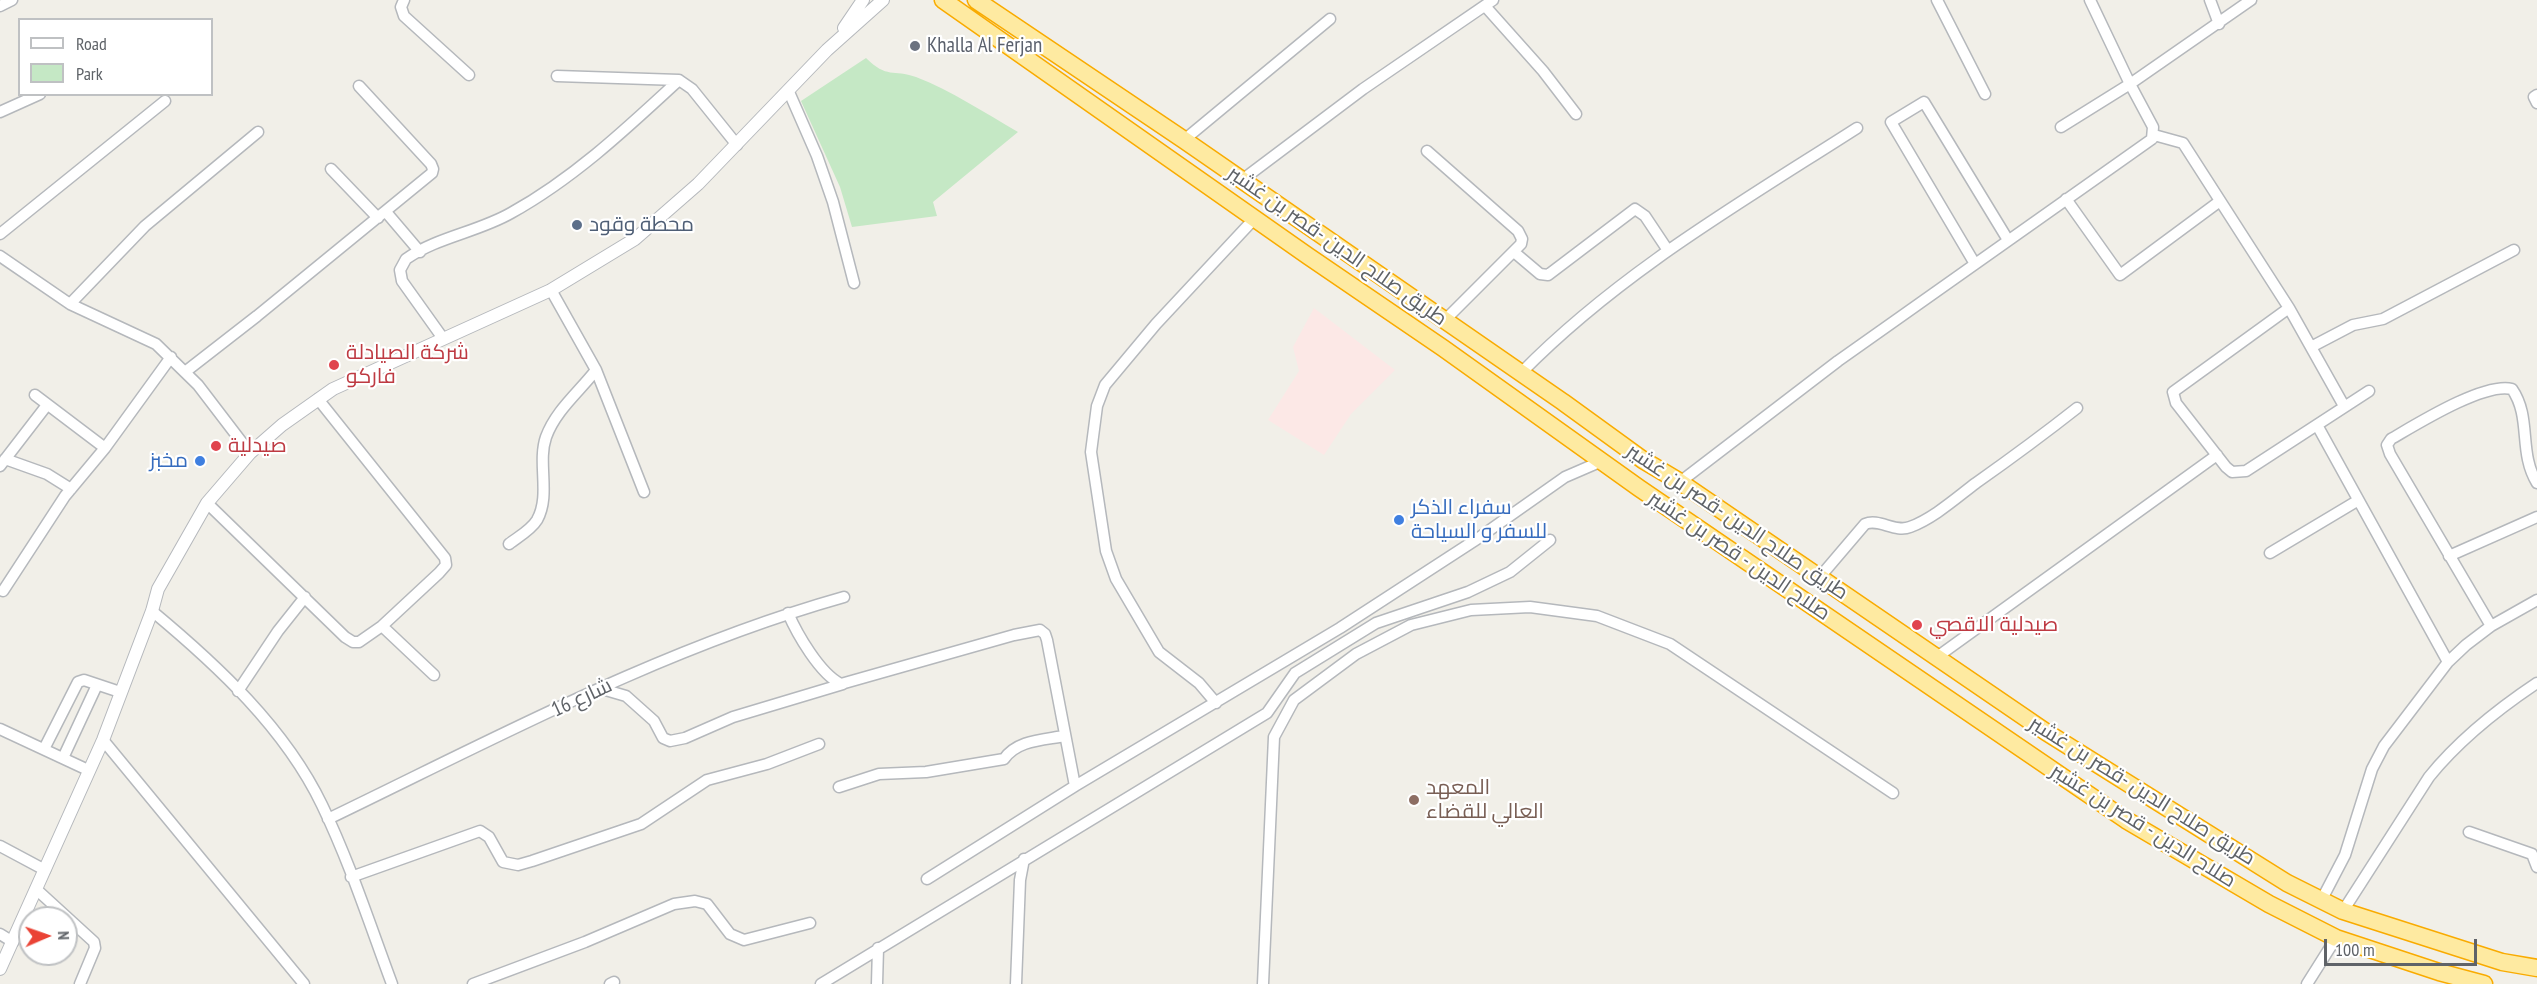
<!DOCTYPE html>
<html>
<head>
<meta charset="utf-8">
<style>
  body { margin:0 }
  #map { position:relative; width:2537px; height:984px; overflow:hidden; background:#f1efe8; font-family:"PT Sans Narrow",sans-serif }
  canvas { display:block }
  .legend { position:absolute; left:18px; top:18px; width:195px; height:78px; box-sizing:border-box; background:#fff; border:2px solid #bfc1c3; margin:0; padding:8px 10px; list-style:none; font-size:18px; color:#5f6368 }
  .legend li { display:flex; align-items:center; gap:12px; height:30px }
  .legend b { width:30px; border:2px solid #bfc1c3 }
  .north { position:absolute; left:18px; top:906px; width:60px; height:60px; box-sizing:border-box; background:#fff; border:2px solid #bfc1c3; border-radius:50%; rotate:88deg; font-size:16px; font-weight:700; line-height:24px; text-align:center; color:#5f6368 }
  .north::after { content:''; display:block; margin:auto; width:21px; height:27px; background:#ea4335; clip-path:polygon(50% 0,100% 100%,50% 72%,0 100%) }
  .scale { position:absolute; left:2324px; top:939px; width:153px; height:27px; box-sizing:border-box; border:3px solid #5f6368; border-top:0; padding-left:8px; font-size:18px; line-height:21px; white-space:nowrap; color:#5f6368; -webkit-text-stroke:4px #fff; paint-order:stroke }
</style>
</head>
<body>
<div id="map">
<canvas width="2537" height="984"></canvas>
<ul class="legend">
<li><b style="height:8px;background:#fff"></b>Road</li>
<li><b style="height:16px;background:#c5e8c5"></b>Park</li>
</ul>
<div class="north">N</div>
<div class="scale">100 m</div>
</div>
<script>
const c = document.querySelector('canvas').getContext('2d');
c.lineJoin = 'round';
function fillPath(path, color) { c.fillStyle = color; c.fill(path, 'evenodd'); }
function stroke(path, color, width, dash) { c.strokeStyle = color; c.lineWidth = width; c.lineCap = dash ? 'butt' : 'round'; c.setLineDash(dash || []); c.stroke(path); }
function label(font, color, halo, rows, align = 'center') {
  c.font = font + ' "PT Sans Narrow",Cairo,sans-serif'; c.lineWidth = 4.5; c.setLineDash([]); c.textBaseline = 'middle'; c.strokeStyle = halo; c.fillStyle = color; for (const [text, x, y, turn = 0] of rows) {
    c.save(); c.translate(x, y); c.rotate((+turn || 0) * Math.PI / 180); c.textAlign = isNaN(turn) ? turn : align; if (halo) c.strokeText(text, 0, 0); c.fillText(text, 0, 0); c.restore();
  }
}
fillPath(new Path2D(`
  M1314,308L1395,370L1351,414L1324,455L1268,420L1299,371L1293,347Z`), '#fce8e6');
fillPath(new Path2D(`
  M866,58C887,79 893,69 916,77C952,91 985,113 1018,132L933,202L937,216L852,227L840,187L801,101Z`), '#c5e8c5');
const minor = new Path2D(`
  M404,0L401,7L404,16L469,75
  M1937,0L1985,94
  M2210,0L2219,24
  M0,6L12,0
  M1485,6L1543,71L1576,114
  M557,76L679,80L692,89L737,145
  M789,92L817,156L833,202L854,283
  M2537,95L2534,97L2537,103
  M0,112L40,94
  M2061,127L2130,84L2251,0
  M2154,135L2183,143L2289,308L2344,406
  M1184,140L1330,19
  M1427,151L1518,231L1522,239L1521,244L1445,320
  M331,169L378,218
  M1242,180L1363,89L1493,0
  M2066,199L2120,275L2220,201
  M386,212L420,252
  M0,234L165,101
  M1514,252L1540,274L1548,275L1635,209L1645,216L1667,249
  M0,256L70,304L156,344L198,385L250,453
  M1975,264L1891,122L1924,102L2008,240
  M551,290L596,370L644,492
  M70,304L145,226L258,132
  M2289,308L2173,392L2176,403L2226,467L2232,472L2246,471L2369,391
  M442,337L402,281L400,270L406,259C437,237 478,232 511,213C574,178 626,129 679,80
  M2311,347L2353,325L2383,319L2514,250
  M185,372L257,316L432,173L433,169L431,164L359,86
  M1521,373C1619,273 1740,203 1857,128
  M35,395L105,448
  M318,399L445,558L446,565L439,573L382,626
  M2317,425L2448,662
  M5,459L47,474L71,489
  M0,466L47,405
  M1680,482L1838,361L2152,139L2153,127L2130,84L2090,0
  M207,503L345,637L353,642H359L382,626L434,675
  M509,544C518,537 531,530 537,520C551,495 537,463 546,437C556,410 579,392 596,370
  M2270,553L2357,501
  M2449,556L2537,517
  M1819,578L1865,524C1879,518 1895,533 1910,527C1934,518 1956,498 1976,483C2010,459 2044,434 2077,408
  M3,591L65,496L105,448L171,357
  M152,611C217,665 285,728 322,805C350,863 370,925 392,984
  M788,613C797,634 820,674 841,684L1014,635L1040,630L1045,634L1047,640L1075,786
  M2491,626L2390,454L2387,445L2391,439C2417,424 2484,382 2512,389C2532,418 2518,452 2537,483
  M1937,657L2217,455
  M602,689L626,696L654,721L663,738L670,741L685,738L733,717L843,684
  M238,691L278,631L305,597
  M1216,703L1199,683L1159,652L1116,579L1106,551L1091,452L1097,406L1105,385L1156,324L1254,219
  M0,729L88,770
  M103,740L304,984
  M44,749L78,682L84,680L120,692
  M63,758L97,685
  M839,787L879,774L926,772L1004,759C1017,740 1043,740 1064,736
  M328,819C496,738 663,648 844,597
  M2469,832L2532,854L2537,867
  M0,846L45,870
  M351,877L480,831L489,837L503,862L518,865L532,861L641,824L707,780L767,764L819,744
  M927,879L1075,786L1340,628L1477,539L1565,477L1602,461
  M36,889L94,942L95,948L80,984
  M2321,901L2345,855L2372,769L2384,746L2448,662L2466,645L2491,626L2537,600
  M2343,911L2429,777C2459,740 2498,709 2537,683
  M0,934L13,942
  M473,984L585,942L674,904L695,901L707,904L730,934L744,940L810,923
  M610,984L614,982
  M821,984L1267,713L1295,673L1376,623L1468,592L1510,572L1550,540
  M877,984L878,948
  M1016,984L1020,880L1024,859
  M1263,984L1274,737L1294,700L1356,654L1411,625L1471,610L1530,607L1597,616L1670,644L1893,793
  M2307,984L2336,938`);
const tertiary = new Path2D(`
  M844,28L863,0
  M0,969L103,740L152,611L158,589L207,503L250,453L282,425L333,389L551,290L635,239L698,184L827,50L883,0`);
const trunk = new Path2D(`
  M943,0L1308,256L1443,348L1639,488L2126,820L2269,904L2336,938L2439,972L2484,984
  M976,0L1184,140L1563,402L1643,460L1680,482L2046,732L2287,883L2343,911L2502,962L2537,968`);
stroke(minor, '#b5b8bc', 13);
stroke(tertiary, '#b5b8bc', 14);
stroke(trunk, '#f9ab00', 19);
stroke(minor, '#fff', 10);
stroke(tertiary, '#fff', 12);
stroke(trunk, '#feeaa1', 16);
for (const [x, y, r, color] of [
  [915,46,6,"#6b7280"],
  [577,225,6,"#5c6f8a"],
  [334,365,6,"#e0444e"],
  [216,446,6,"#e0444e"],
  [200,461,6,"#3f7fe0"],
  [1399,520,6,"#3f7fe0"],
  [1917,625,6,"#e0444e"],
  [1414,800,6,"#8d6e63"]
]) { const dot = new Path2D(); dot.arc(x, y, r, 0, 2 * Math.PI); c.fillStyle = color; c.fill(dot); stroke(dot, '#fff', 2); }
label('21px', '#5b616d', '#fff', [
  ["Khalla Al Ferjan",927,46]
], 'left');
label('21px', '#4e5e75', '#fff', [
  ["محطة وقود",589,225]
], 'left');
label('21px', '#5f6368', '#fff', [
  ["طريق صلاح الدين -قصر بن غشير",1337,246,35],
  ["طريق صلاح الدين -قصر بن غشير",1737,522,34],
  ["صلاح الدين - قصر بن غشير",1739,556,34],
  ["شارع 16",582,698,-25],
  ["طريق صلاح الدين -قصر بن غشير",2142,791,32],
  ["صلاح الدين - قصر بن غشير",2143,826,32]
]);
label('21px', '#be3a42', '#fff', [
  ["شركة الصيادلة",346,353],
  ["فاركو",346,377],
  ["صيدلية",228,446],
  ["صيدلية الاقصي",1929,625]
], 'left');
label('21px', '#366cbe', '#fff', [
  ["مخبز",188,461],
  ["سفراء الذكر",1411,508,"left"],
  ["للسفر و السياحة",1411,532,"left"]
], 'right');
label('21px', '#785e54', '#fff', [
  ["المعهد",1426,788],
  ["العالي للقضاء",1426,812]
], 'left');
</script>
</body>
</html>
